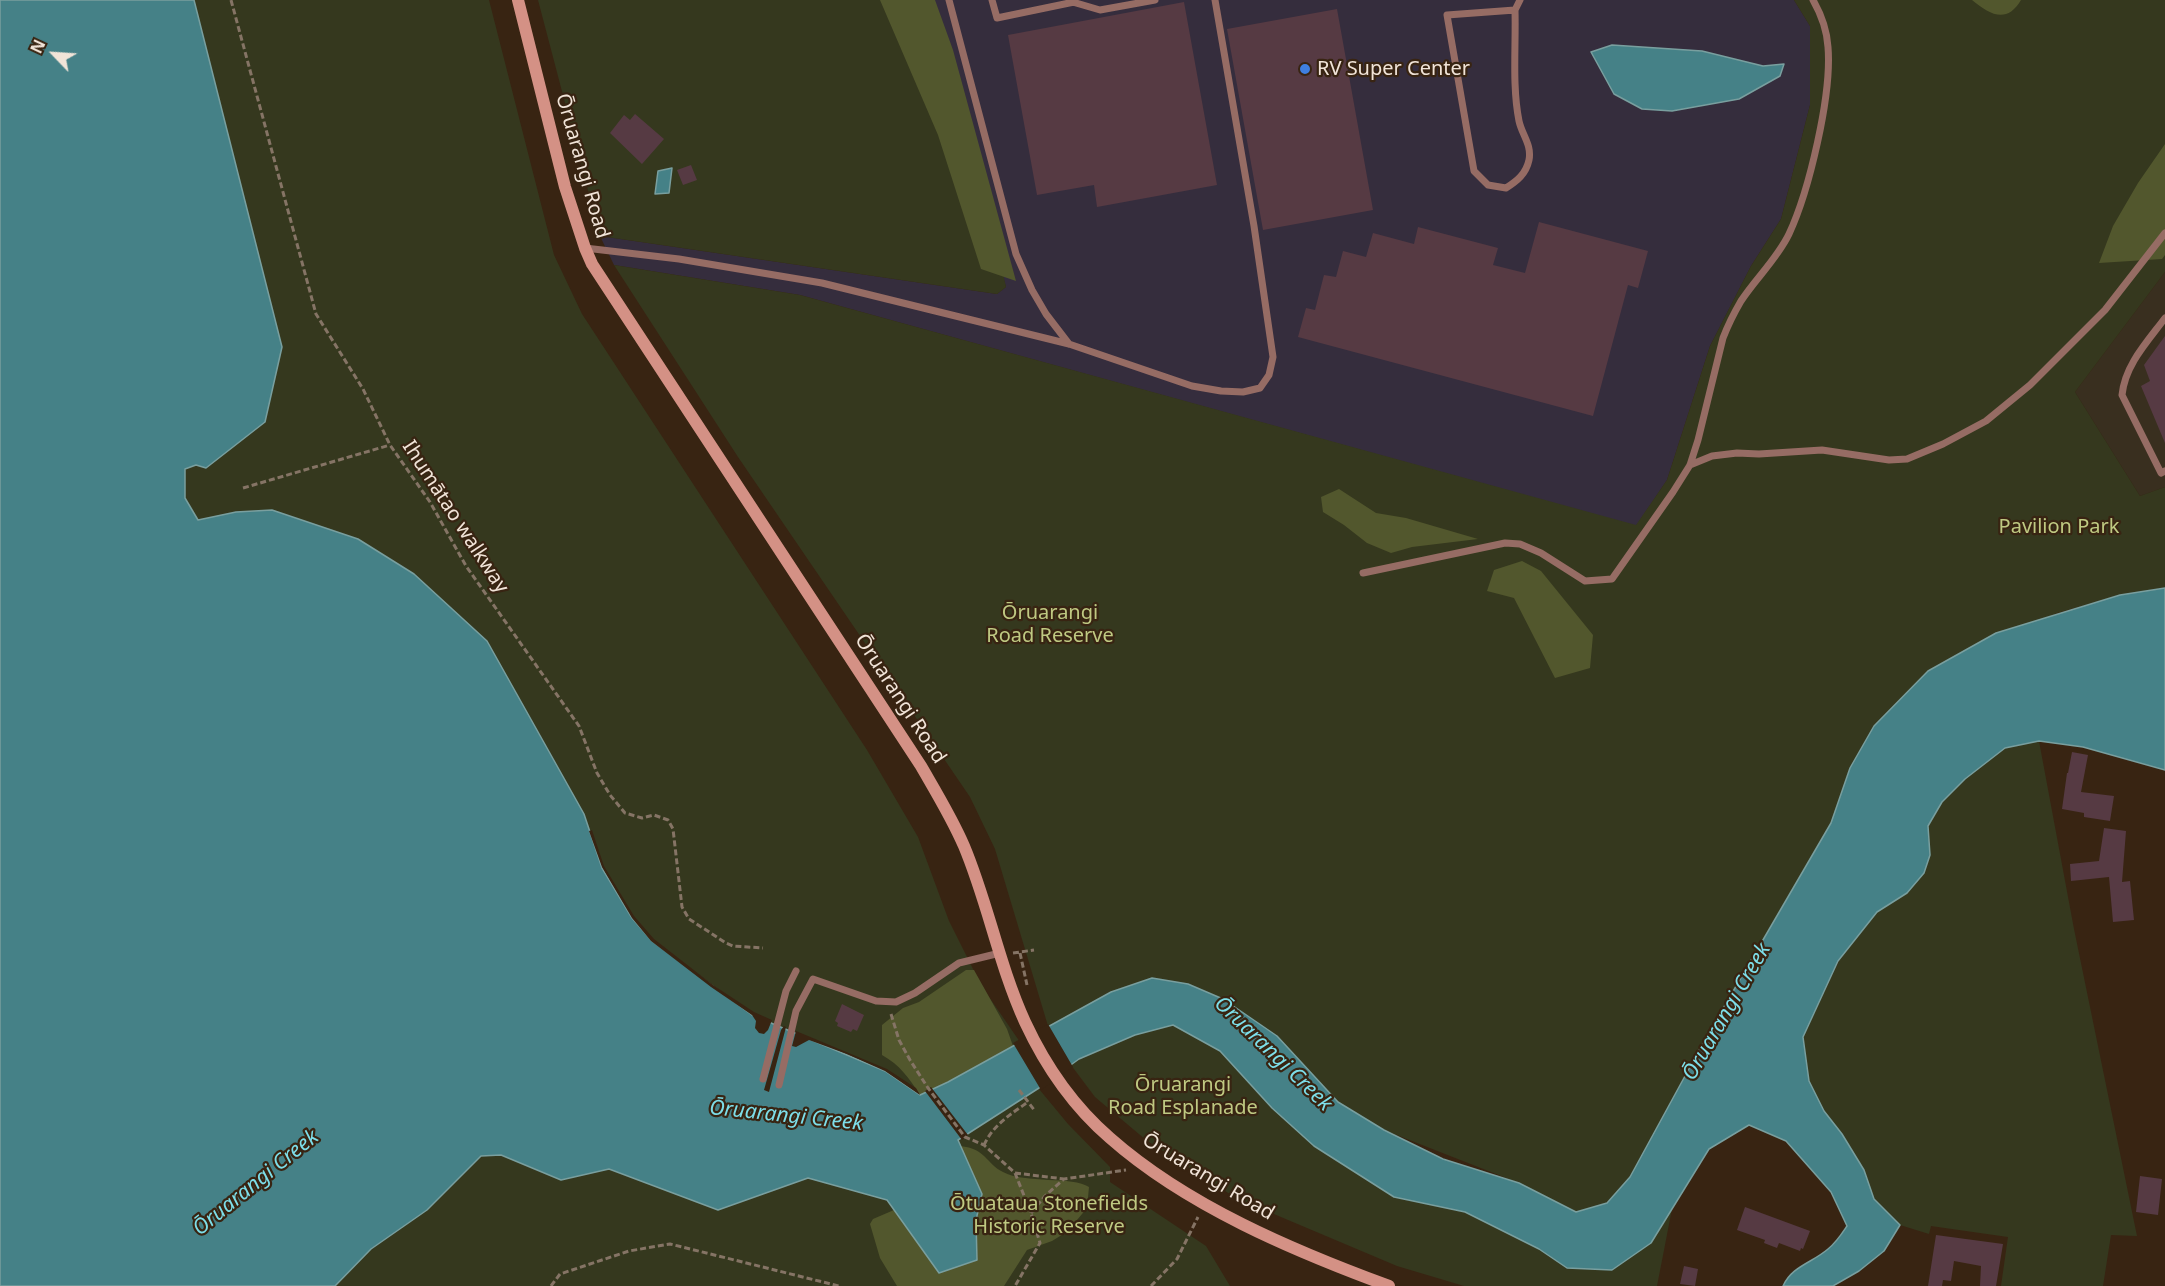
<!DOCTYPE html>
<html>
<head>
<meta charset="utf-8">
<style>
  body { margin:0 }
  #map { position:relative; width:2165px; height:1286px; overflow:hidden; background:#382412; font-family:"Noto Sans",sans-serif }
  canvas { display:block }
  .north { position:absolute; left:24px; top:24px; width:60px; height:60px; -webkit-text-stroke:4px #382412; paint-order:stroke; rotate:295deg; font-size:16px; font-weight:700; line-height:24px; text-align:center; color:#f1e4d8 }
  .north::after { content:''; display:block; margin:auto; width:21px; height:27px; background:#f1e4d8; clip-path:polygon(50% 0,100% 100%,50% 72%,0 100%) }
</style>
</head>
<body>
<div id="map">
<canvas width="2165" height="1286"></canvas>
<div class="north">N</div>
</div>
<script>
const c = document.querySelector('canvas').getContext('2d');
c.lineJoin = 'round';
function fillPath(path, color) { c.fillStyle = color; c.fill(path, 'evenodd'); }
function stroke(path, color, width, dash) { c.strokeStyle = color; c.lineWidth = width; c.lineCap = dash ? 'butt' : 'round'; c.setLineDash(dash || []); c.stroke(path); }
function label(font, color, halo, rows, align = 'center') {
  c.font = font + ' "Noto Sans",sans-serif'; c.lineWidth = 4.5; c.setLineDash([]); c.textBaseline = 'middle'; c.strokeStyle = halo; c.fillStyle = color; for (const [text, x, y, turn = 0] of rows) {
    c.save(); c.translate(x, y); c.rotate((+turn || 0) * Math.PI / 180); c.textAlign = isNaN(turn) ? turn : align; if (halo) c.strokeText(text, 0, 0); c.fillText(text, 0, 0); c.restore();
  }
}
fillPath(new Path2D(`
  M922,0H1794L1810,26V105L1781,219L1751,266L1710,346L1667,480L1636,526L800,295L614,265L600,236L997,294L1006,287Z`), '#352d3d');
fillPath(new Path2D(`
  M2165,272V487L2140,496L2075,392Z`), '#392f1f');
fillPath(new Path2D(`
  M0,0H489L554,255L582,314L867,750L918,837L949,921L976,975L989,997L1020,1042L1048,1026L995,849L970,797L738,457L614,265L800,295L1636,525L1667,480L1710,346L1751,266L1781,219L1810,105V26L1794,0H2165V272L2075,392L2140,496L2165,487V588L2120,595L2057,613L1928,671L1874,726L1850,768L1831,823L1703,1043L1630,1177L1607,1203L1576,1212L1519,1183L1384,1130L1338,1102L1276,1036L1223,999L1188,984L1152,978L1111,992L1079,1059L1135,1035L1173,1025L1220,1051L1272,1108L1314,1146L1394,1197L1465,1212L1539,1249L1567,1268L1651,1243L1672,1209L1657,1286H1464L1397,1266L1236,1198L1146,1140L1095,1097L1071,1065L1039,1089L1068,1124L1110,1167V1182L1206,1246L1230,1286H0Z
  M538,0H922L992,223L1006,287L997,294L600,236Z
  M2039,741L2074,929L2137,1236L2111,1235L2103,1286H2001L2008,1237L1931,1226L1929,1234L1900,1225L1874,1199L1864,1170L1842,1134L1824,1111L1809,1081L1803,1037L1839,961L1877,912L1906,893L1930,855L1928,826L1942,802L1965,779L2005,748Z`), '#35381e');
fillPath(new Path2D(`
  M880,0H935L953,50L1016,281L981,269L938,135Z
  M1972,0H2021C2007,24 1990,15 1972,0Z
  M2165,144V255L2162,259L2099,263L2113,226L2138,183Z
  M1339,489L1376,513L1406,518L1478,539L1412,547L1391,553L1367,543L1344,525L1323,512L1321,497Z
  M1522,561L1541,571L1593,635L1590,668L1555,678L1514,598L1487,591L1494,570Z
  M966,970H974L1007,1029L1013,1046L948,1082L920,1095C909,1078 900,1065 882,1055V1025L903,1008L919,1002Z
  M960,1146C987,1149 985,1163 1003,1172C1025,1184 1073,1176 1089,1187L1087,1208L1077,1220L1065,1233L1052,1241L1027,1250L1004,1286H897L880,1258L870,1224L873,1219L894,1210L939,1272L976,1260V1220L982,1194Z`), '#52572d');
const water = new Path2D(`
  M0,0H194L282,347L265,422L206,468L196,465L185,469V498L198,520L236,512L272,510L358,539L414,574L487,641L584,814L602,868L632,918L652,941L752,1015L885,1071L920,1095L948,1082L1111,992L1152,978L1188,984L1223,999L1277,1036L1338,1102L1384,1130L1443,1159L1519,1183L1576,1212L1607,1203L1630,1177L1703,1043L1831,823L1850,768L1874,726L1928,671L1996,633L2120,595L2165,588V770L2083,747L2039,741L2005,748L1965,779L1942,802L1928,826L1930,855L1924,873L1907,893L1877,912L1838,961L1803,1037L1809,1081L1824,1111L1842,1134L1864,1170L1874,1199L1900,1225L1884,1251L1859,1271L1833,1286H1783C1792,1266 1812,1263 1828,1249C1836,1243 1841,1235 1847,1226L1831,1192L1786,1141L1749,1125L1709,1149L1651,1243L1612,1270L1567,1268L1539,1249L1465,1212L1394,1197L1314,1146L1272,1108L1220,1051L1173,1025L1135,1035L1079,1059L1039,1088L958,1140L982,1194L976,1220L977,1260L939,1273L887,1200L808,1178L718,1210L609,1169L561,1180L501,1155L481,1156L427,1210L371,1249L335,1286H0Z
  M1612,45L1702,51L1763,66L1784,64L1780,76L1739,99L1672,111L1642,109L1614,94L1591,52Z
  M672,168L669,193L655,194L658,171Z`);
fillPath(water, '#458187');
stroke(water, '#799f9f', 1.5);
fillPath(new Path2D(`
  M592,830L604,866L634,916L654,939L713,985L754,1012L772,1020L768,1030L764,1034L759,1033L755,1028L756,1021L752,1015L711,987L651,941L632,918L602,867L589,831Z
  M1048,1024L1073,1067L1041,1090L1013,1043Z
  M784,1026L786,1027L785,1031L769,1092L764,1090L781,1030Z
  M796,1031L887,1069L916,1088L920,1095L885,1071L847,1054L809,1040L796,1047L792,1046Z
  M931,1087L968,1135L962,1140L925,1091Z`), '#382412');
fillPath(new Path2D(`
  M1184,2L1217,185L1097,207L1094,185L1037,195L1008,35Z
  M1337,9L1373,210L1263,230L1227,29Z
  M635,114L664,139L642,164L610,133L624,115L630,120Z
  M691,165L697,180L683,185L677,170Z
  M1539,222L1648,251L1638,288L1628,285L1593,416L1298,337L1306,308L1315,310L1324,275L1336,277L1343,251L1366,257L1373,233L1414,244L1418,227L1498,248L1493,265L1525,273Z
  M2165,336V443L2141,386L2150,381L2144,365Z
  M2072,752L2088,755L2081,792L2114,796L2110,821L2084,817V813L2062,809L2067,773H2068Z
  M2104,828L2126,831L2122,882L2130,881L2134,920L2113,922L2109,877L2071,881L2070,864L2099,861Z
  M842,1004L864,1015L857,1031L853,1029L851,1032L837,1026L838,1023L835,1021Z
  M2140,1176L2162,1179L2158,1215L2136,1212Z
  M1745,1207L1810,1231L1803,1249L1801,1248L1800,1251L1779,1243L1777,1248L1764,1243L1765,1240L1737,1230Z
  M1936,1235L2003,1244L1996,1286H1980L1981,1266L1954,1261L1951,1281L1943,1280L1942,1286H1928Z
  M1684,1266L1698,1269L1695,1286L1680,1284Z`), '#563a43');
stroke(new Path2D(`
  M231,0L316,314L363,389L390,445L430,502L466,566L579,726L597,773L610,795L625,813L642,818L654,815L668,820L673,829L682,907L689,919L726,943L733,946L763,948
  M243,488L390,445
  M1013,953L1034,950
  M1020,953L1027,985
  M891,1014L899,1040L910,1060L928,1088L965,1137L984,1145L1015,1173L1031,1213L1040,1243L1015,1286
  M1019,1090L1035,1111
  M984,1145C993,1125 1011,1114 1028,1102
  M1015,1173L1064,1179
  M1031,1213L1045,1196L1064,1179L1126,1170
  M551,1286L560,1274L629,1251L670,1244L839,1286
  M1151,1286L1177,1259L1198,1217`), '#857465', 3, [6, 3]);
stroke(new Path2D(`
  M949,0L1016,254L1032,290L1046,314L1069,344
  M992,0L997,18L1074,2
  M1069,1L1100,10L1155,0
  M1515,10L1447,15L1474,171L1488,185L1506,188C1517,181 1526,174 1529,160C1532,145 1522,135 1519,121C1512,86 1516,46 1515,10L1520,0
  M585,248L679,259L822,283L1069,344L1192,386L1221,391L1243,392L1260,388L1269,375L1273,357L1254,226L1215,0
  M2165,318C2147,342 2125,365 2122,395L2161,473L2165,471
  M1690,465L1712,456L1737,453L1759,454L1822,450L1889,460L1907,459L1943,444L1986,421L2030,385L2105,310L2165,233
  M1363,573L1505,543L1520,544L1541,553L1585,581L1612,579L1673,492L1690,465L1698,440L1723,338C1728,325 1734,313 1741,301C1756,278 1777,259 1789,234C1809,191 1832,95 1828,47C1827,31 1821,14 1813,0
  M763,1079L786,991L796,971
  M779,1085L796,1011L813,979L876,1001L896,1002L915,993L959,963L1000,953`), '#966c64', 7);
stroke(new Path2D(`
  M518,0L565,187L585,248L592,264L921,766C936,792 952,818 964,846C988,903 999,965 1025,1022C1045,1065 1074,1107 1110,1138C1187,1206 1294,1251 1389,1286`), '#d49185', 12);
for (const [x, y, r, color] of [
  [1305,69,6,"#3f7fe0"]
]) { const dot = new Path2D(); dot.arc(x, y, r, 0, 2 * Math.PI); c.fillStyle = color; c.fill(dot); stroke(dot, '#382412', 2); }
label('20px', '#f1e4d8', '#382412', [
  ["RV Super Center",1317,69]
], 'left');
label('20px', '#f1e4d8', '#382412', [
  ["Ōruarangi Road",582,166,74],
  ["Ihumātao walkway",455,517,57],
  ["Ōruarangi Road",900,699,57],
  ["Ōruarangi Road",1208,1177,31]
]);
label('20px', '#bfc982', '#382412', [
  ["Pavilion Park",2059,527],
  ["Ōruarangi",1050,613],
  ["Road Reserve",1050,636],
  ["Ōruarangi",1183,1085],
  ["Road Esplanade",1183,1108],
  ["Ōtuataua Stonefields",1049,1204],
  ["Historic Reserve",1049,1227]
]);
label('italic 21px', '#7ddee9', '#382412', [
  ["Ōruarangi Creek",1727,1012,-60],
  ["Ōruarangi Creek",1273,1054,44],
  ["Ōruarangi Creek",786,1116,6],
  ["Ōruarangi Creek",256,1183,-39]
]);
</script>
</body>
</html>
